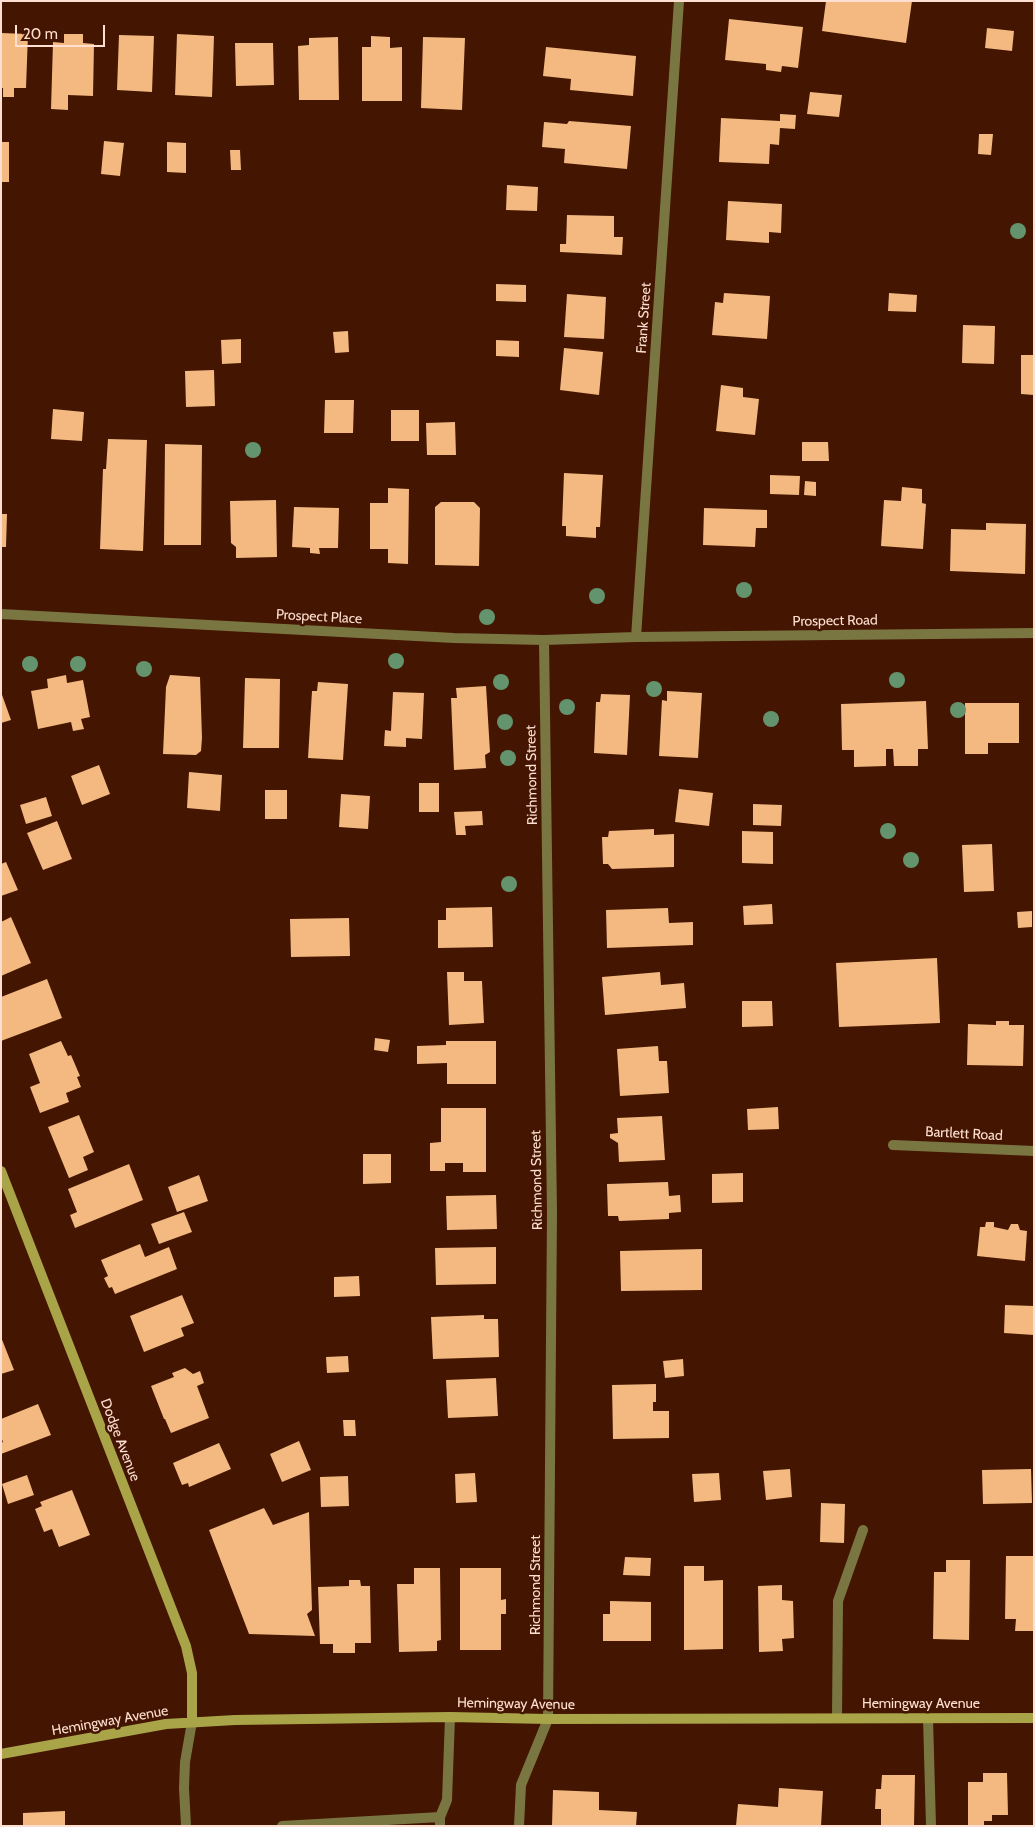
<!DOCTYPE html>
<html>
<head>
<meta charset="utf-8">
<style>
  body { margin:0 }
  #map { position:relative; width:1035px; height:1827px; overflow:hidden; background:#441500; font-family:Cabin,sans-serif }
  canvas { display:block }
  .frame { position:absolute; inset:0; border:2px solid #fedfd1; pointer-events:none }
  .scale { position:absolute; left:15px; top:25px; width:90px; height:22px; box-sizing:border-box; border:2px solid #fedfd1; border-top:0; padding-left:6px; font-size:15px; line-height:18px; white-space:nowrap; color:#fedfd1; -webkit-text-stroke:4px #441500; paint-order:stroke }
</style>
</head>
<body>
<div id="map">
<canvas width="1035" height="1827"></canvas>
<div class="frame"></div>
<div class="scale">20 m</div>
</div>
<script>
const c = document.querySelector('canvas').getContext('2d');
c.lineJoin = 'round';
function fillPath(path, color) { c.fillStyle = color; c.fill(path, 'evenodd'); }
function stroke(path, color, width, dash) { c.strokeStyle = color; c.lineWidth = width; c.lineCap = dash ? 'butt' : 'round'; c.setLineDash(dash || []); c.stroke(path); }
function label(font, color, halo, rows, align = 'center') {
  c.font = font + ' Cabin,sans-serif'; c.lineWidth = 5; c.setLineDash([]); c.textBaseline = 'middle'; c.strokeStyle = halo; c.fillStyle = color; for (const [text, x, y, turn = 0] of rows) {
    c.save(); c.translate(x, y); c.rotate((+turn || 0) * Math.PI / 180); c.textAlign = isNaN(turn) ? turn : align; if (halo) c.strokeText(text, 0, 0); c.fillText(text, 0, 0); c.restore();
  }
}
fillPath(new Path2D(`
  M826,1H912L906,43L822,31Z
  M729,19L803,27L798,68L782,66L781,72L766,70V64L725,60Z
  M987,28L1014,31L1012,51L985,48Z
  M1,33L28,34L26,88H14V97H3V88H1Z
  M64,34H83V43L94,44L93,96L68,95V110L51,109L53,42L64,43Z
  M177,34L214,36L212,97L175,95Z
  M119,35L154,36L152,92L117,90Z
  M371,36L390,37V48L402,47V101H362V47H371Z
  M338,37L339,100H299L298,46L309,45V38Z
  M423,37L465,38L462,110L421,108Z
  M235,43H273L274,85L236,86Z
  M546,47L636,56L633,96L570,90L571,79L543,76Z
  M810,92L842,95L839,117L807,114Z
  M780,114L796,115L795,129L780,128L779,145L770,144L769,164L719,162L721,118L780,121Z
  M569,121L631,126L627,169L564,163L565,149L542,147L544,122L567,124Z
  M979,134H993L991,155L978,154Z
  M104,141L124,143L120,176L101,174Z
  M1,142H9V182H1Z
  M167,142L186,143V173L167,172Z
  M230,150H240L241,170H231Z
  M507,185L538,187L537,211L506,210Z
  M728,201L782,204L781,233L769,232V243L726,240Z
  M567,215L614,216V237H623L622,255L560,252V244H566Z
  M496,284L526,285V302L496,301Z
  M724,293L770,296L767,339L712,335L715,302L723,303Z
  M889,293L917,295L916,312L888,311Z
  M567,294L606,297L604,339L564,337Z
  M963,325L995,326L994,364L962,363Z
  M348,331L349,352L335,353L333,332Z
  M241,339V363L222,364L221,340Z
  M496,340L519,341V357L496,356Z
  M564,348L603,352L599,395L560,390Z
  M1021,355H1034V395L1021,394Z
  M214,370L215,406L186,407L185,371Z
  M721,385L743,388V397L759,399L755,435L716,431Z
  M325,400H354L353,433H324Z
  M53,409L84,412L82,441L51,439Z
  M391,410H419V441H391Z
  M455,422L456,455H427L426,423Z
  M108,439L147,440L143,551L100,549L103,469H106Z
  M802,442H828L829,461H802Z
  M165,444L202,445L201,545H164Z
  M564,473L603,475L600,527H596V538L566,536V526H562Z
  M770,475L800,476L799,495L770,494Z
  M805,481L816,482V496L804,495Z
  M902,487L922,489V503L926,504L923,549L881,546L884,500L901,501Z
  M388,488L409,489L408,564L388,563V549H370V503H388Z
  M276,500L277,557L236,558V547L231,543L230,501Z
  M441,502H474L480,508L479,566L435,565V507Z
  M294,507L339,508L338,548H319L320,554L310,553V548L292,547Z
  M704,508L767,510V528H756L755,547L703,545Z
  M1,514H7L6,547H1Z
  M986,523L1026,524L1025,574L950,571L951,529L986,530Z
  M66,675L67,683L83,680L90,717L81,719L84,729L73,731L71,722L38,729L31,691L48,688L47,679Z
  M170,675L200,677L202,738L201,751L196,755L163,754L166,687Z
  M245,678L280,679L279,748H243Z
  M318,682L348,684L343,760L308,758L312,691H317Z
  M486,686L490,752L485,755L486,768L454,770L451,698H457L456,688Z
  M667,691L702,693L698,758L659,756L662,700L667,701Z
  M1,692L11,720L1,723Z
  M393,692L424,693L422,739L406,738V747L384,746L385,730L391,731Z
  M601,694L630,695L627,755L594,753L596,702H600Z
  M926,701L928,749H918V766H894L893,749H886V766L854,767V750H842L841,704Z
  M965,703H1019V743H988V754H965Z
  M99,765L110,794L82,805L71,776Z
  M189,772L222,775L220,811L187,808Z
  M419,783H439V812H419Z
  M679,789L713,793L709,826L675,822Z
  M265,790H287V819H265Z
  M341,794L370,796L368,829L339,827Z
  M46,797L52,816L26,824L20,805Z
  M753,804L782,805L781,826L753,825Z
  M482,811L483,825L465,826L466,835H456L454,812Z
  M57,821L72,859L43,870L27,833Z
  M654,829V835L674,834V867L612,869L608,864H603L602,837H608L609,831Z
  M742,831L773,832V864L742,863Z
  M992,844L994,891L964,892L962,845Z
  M6,862L18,890L1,896V864Z
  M772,904L773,924L744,925L743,906Z
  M492,907L493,947L438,948V920H446V908Z
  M668,908L669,923L693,922V945L607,948L606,910Z
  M1032,911V927L1018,928L1017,912Z
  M11,917L31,963L1,976V922Z
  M349,918L350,956L291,957L290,919Z
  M937,958L940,1023L839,1027L836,963Z
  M447,972H464V981H482L484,1023L449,1025Z
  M660,972L661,985L684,983L686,1008L605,1015L602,977Z
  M47,979L62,1018L1,1041V997Z
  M742,1001H772L773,1026L742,1027Z
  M996,1021H1009V1025H1024L1023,1066L967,1065L968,1024L996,1025Z
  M375,1038L390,1040L388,1052L374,1050Z
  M61,1041L68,1056L71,1055L80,1076L77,1077L81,1087L66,1093L69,1102L40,1113L30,1087L40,1083L29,1054Z
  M446,1041H496V1084H447V1063L417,1064V1046L446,1045Z
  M658,1046L659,1061H667L669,1093L620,1096L617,1049Z
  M778,1107L779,1129L748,1130L747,1109Z
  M441,1108H486V1172H463V1163H445V1171H430V1143L441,1142Z
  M79,1115L94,1152L83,1157L88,1170L69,1178L48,1127Z
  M662,1116L665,1160L619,1162L618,1143L610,1138V1134L618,1133L617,1118Z
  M363,1154H391V1183L363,1184Z
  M129,1164L143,1200L75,1228L70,1215L77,1212L68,1189Z
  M743,1173V1202L712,1203V1174Z
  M199,1175L208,1201L177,1212L168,1187Z
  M668,1182L669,1196L680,1195L681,1212L669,1213V1219L619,1221L618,1216H608L607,1184Z
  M496,1195L497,1229L447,1230L446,1196Z
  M184,1212L192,1232L159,1244L151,1224Z
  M986,1222H994V1227L1008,1230L1011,1224H1018L1020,1230L1027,1231L1025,1261L977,1256L980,1227H985Z
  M140,1244L145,1257L169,1247L177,1269L115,1294L112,1287L109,1288L104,1278L108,1276L101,1260Z
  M496,1247V1284L436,1285L435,1248Z
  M702,1249V1290L621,1291L620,1251Z
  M359,1276L360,1296L334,1297V1277Z
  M182,1295L194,1323L181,1328L184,1336L144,1352L130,1316Z
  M1005,1305L1034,1306V1335L1004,1333Z
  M484,1315V1319H498L499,1357L433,1359L431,1317Z
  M1,1337L14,1370L1,1374Z
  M348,1356L349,1372L327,1373L326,1357Z
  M683,1359L684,1376L665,1378L663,1361Z
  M185,1368L193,1374L200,1371L204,1383L197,1386L209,1418L171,1433L165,1419H164L151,1386L174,1377L172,1373Z
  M496,1378L498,1416L448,1418L446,1380Z
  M656,1384V1402H653V1411H669V1438L613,1439L612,1385Z
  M38,1404L51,1435L1,1454V1443L3,1442L1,1437V1419Z
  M343,1420H355L356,1436H344Z
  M299,1441L311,1470L282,1482L270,1454Z
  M219,1443L231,1469L189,1487L188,1483L182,1485L173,1463Z
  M790,1469L792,1497L766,1500L763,1471Z
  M1031,1469L1032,1503L983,1504L982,1470Z
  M475,1473L477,1502L456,1503L455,1474Z
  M719,1473L721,1500L694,1502L692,1474Z
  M27,1475L34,1495L8,1504L2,1484Z
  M348,1476L349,1506L321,1507L320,1477Z
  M72,1490L90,1535L59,1547L52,1529L44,1532L35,1509L42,1506L40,1502Z
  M821,1503L845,1504L844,1543L820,1542Z
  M264,1508L273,1525L309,1512L312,1610L307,1614L315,1636L249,1634L209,1530Z
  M1006,1556H1033L1034,1631H1015L1016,1619H1005Z
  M625,1557L651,1558L650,1576L623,1575Z
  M946,1560H970L969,1640L933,1639L934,1572H946Z
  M684,1566H704V1581L723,1580V1649L684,1650Z
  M414,1568H440L441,1640L437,1641V1651L399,1652L397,1584H414Z
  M460,1568H501V1600L506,1599V1614H501V1650H460Z
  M349,1580H360L361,1586H370L371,1643H355V1653H333V1644H320L318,1587L349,1586Z
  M782,1585V1600L793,1601L794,1638L782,1639L783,1651L759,1652L758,1586Z
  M610,1601L651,1602V1641H603V1614H610Z
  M983,1773H1007L1008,1815H992V1821H984V1826H968V1782H983Z
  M882,1775H915L914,1826H881V1809H875L876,1789H881Z
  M779,1788L823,1791L821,1826H736L738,1804L778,1807Z
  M553,1790L599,1792V1810L637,1812L636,1826H552Z
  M65,1811V1826H23V1813Z`), '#f3b980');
stroke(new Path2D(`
  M837,1718L838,1601L863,1530
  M928,1718L931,1826
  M186,1826L184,1788L185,1762L192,1722
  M282,1826L440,1817
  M440,1826V1817L447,1800L450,1717
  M519,1826L521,1785L548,1719`), '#7a7641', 10);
stroke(new Path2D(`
  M1,614L454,638L544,640L636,637L1034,633
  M636,637L679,1
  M544,640L552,1212L548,1719
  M893,1145L1034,1151`), '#7a7641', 10);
stroke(new Path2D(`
  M1,1171L186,1646L192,1673V1722
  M1,1754L166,1724L235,1720L450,1717L548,1719L1034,1718`), '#aaa449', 10);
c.fillStyle = '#63946e';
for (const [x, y] of [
  [1018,231],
  [253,450],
  [744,590],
  [597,596],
  [487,617],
  [396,661],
  [30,664],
  [78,664],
  [144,669],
  [897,680],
  [501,682],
  [654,689],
  [567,707],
  [958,710],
  [771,719],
  [505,722],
  [508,758],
  [888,831],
  [911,860],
  [509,884]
]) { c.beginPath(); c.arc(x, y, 8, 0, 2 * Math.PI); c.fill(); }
label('14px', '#fedfd1', '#441500', [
  ["Frank Street",644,318,-86],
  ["Prospect Place",319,617,3],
  ["Prospect Road",835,621,-1],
  ["Richmond Street",532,775,-91],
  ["Bartlett Road",964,1134,3],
  ["Richmond Street",537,1180,-91],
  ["Dodge Avenue",120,1440,69],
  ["Richmond Street",536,1585,-90],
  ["Hemingway Avenue",516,1704,1],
  ["Hemingway Avenue",921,1704],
  ["Hemingway Avenue",110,1721,-10]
]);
</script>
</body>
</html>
